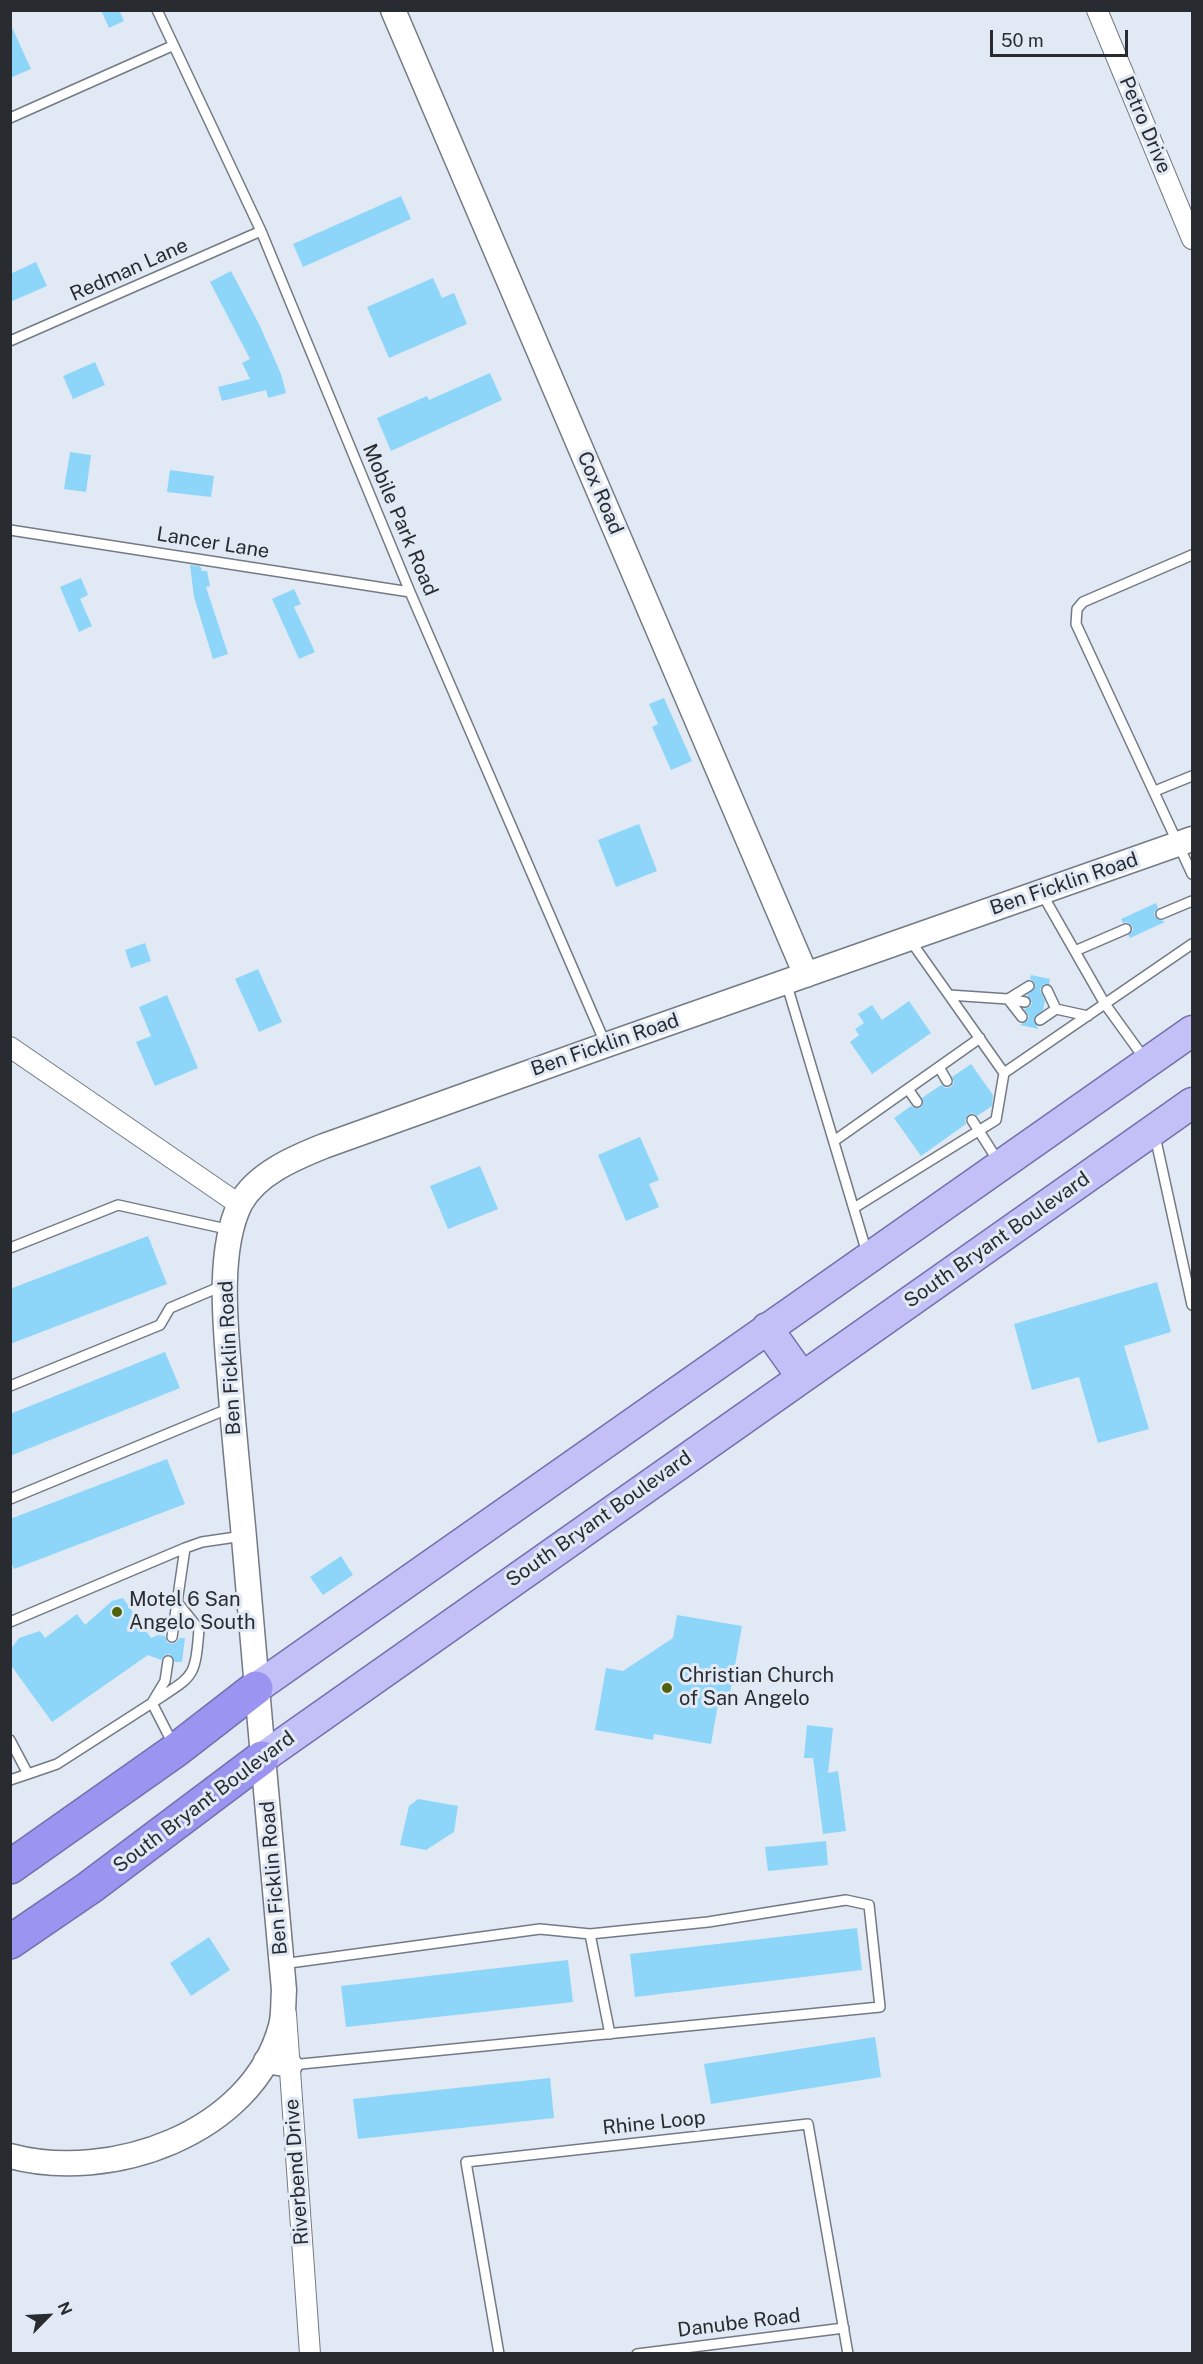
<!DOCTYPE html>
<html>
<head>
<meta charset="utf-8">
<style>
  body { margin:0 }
  #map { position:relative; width:1203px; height:2364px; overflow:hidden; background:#e1e9f5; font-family:"Public Sans",sans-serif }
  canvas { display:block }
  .frame { position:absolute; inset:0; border:12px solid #282b2f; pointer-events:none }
  .north { position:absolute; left:18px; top:2286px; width:60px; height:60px; -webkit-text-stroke:4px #e1e9f5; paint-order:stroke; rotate:66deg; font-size:16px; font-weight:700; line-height:24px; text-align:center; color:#282b2f }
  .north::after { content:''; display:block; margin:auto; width:21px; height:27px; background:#282b2f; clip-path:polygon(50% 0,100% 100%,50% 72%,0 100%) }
  .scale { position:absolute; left:990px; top:30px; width:138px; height:27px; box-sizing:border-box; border:3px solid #282b2f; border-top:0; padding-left:8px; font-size:18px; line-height:21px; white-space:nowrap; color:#282b2f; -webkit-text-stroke:4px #e1e9f5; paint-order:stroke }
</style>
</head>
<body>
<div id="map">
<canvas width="1203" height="2364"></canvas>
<div class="frame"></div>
<div class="north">N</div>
<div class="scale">50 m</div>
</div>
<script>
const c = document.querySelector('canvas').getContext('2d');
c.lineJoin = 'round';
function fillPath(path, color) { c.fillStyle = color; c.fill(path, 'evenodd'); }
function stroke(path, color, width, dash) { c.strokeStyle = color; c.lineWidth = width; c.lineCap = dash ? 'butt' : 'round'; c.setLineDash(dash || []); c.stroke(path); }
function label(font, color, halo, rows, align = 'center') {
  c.font = font + ' "Public Sans",sans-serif'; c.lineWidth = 6; c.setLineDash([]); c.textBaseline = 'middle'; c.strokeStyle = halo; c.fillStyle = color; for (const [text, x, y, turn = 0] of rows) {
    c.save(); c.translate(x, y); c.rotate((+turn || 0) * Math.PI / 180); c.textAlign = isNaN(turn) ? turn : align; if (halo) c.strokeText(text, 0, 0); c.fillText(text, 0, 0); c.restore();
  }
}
fillPath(new Path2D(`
  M101,10H119L124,21L109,28Z
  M10,23L31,69L10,78Z
  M401,196L411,219L303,267L293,244Z
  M36,262L47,286L10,302V274Z
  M231,271L260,326L281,374L286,393L268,398L266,390L222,401L218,387L250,379L242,363L250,359L210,282Z
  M433,278L442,298L454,293L467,324L389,358L367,307Z
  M95,362L105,385L73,399L63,376Z
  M490,373L502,400L391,451L377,418L427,396L429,400Z
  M70,452L91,455L86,492L64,489Z
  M170,470L214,476L211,497L167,492Z
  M190,565L200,566L202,571H207L210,586L206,587L228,654L213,659L194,597Z
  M81,578L88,595L80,599L92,626L79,632L60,587Z
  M294,589L301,604L294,607L315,652L299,659L272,599Z
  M664,698L692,761L671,770L652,727L658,724L649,704Z
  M639,824L657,871L616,887L598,840Z
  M1156,903L1158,908L1154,913L1155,917L1165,922L1130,938L1128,935L1133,930L1132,926L1127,922L1123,923L1121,919Z
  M145,943L151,961L131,968L125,950Z
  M258,969L282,1022L259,1032L235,979Z
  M1031,975L1050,979L1049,984H1044L1040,989L1045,1001L1043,1010L1034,1018L1038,1029L1020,1025L1028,1020L1029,1016L1024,1009L1030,1007L1032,1003L1027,995L1036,986L1034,982L1030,979Z
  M167,995L198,1068L155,1086L136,1042L151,1036L139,1007Z
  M909,1001L931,1033L872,1074L850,1042L859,1035L855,1029L864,1023L858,1014L872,1005L882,1020Z
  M971,1064L993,1095L992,1106L977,1116L972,1113L968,1115L965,1120L966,1124L921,1156L894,1118L911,1106L915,1108H920L923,1104L922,1098L941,1085L946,1088L951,1087L954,1082L952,1077Z
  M640,1137L659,1180L649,1184L659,1207L626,1221L598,1155Z
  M480,1166L498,1209L448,1229L430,1186Z
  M148,1236L167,1284L10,1344V1289Z
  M1157,1282L1171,1332L1124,1346L1149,1429L1098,1443L1079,1377L1032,1390L1014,1324Z
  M165,1352L180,1388L10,1456V1414Z
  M167,1459L185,1504L14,1569L10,1560V1519Z
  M341,1556L353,1575L323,1595L310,1577Z
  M123,1598L151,1638L158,1635L165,1636L167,1642L172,1644L177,1642L179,1638H185L182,1662H175L170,1654L165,1655L161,1660L148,1655L52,1722L10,1664V1650L19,1638L40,1631L45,1638L77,1614L85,1625L112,1601Z
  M677,1615L742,1626L728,1705L718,1704L711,1744L654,1734L653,1740L595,1730L606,1668L623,1671L673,1638Z
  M807,1725L833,1728L828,1773L838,1771L846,1831L823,1834L813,1758H804Z
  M418,1799L458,1806L454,1832L426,1850L400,1845L409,1806Z
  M826,1841L828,1865L768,1871L765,1847Z
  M857,1928L862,1970L635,1997L630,1954Z
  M209,1937L230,1970L191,1996L170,1963Z
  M568,1960L573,2002L346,2027L341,1986Z
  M875,2037L881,2077L711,2104L704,2064Z
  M550,2078L554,2118L358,2139L353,2099Z`), '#8dd6fa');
const service = new Path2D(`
  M157,10L261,231L410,592L606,1045
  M10,118L172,46
  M10,341L261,231
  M10,530L410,592
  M1192,555L1083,602L1077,609L1076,624L1192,874
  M1155,791L1192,776
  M1041,892L1105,1004L1144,1058
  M1161,914L1192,901
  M910,940L1004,1073L1192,944
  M1075,951L1126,929
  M786,982L867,1253
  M1047,990L1056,1009L1088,1016
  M949,995L1008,999L1029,986
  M1008,999L1022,1017
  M1008,999L1025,1002
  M1040,1020L1056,1009
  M939,1067L947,1081
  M908,1089L917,1102
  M972,1120L998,1161
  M1155,1136L1192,1305
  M834,1141L980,1038
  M854,1208L996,1120L1004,1073
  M10,1248L118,1205L231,1230
  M10,1386L160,1325L170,1308L222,1286
  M10,1499L230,1408
  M10,1622L185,1548L202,1542L243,1536
  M172,1637L185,1548
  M153,1701L165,1681L168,1661
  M152,1703C193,1675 195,1681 199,1629L177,1602
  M10,1740L28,1774L57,1764L152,1703L174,1746
  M10,1780L28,1774
  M590,1934L610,2034
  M282,1964L540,1929L590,1934L708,1922L846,1900L869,1905L880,2007L291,2065
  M499,2354L466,2162L808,2124L848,2354
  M637,2354L844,2328`);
const minor = new Path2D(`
  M1097,10L1192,239
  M10,1047L240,1205
  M286,2014L310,2354`);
const tertiary = new Path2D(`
  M393,10L806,975
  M266,2061L290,2065
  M10,2156C110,2183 252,2134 281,2026C284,2015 283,2002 284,1990C270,1839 257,1689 244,1538C239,1482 233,1426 229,1370C225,1322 218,1249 240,1204C256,1174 294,1158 324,1146L606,1045L1192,839`);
const primary = new Path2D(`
  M767,1328L802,1377
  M256,1688L1192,1031
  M262,1758L1192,1103`);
const motorway = new Path2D(`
  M10,1867L176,1750L256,1688
  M10,1942L89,1888L262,1758`);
stroke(service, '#737a85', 12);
stroke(minor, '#737a85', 22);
stroke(tertiary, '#737a85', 27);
stroke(primary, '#7370ad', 33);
stroke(motorway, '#7370ad', 36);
stroke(service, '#fff', 9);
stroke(minor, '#fff', 20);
stroke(tertiary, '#fff', 24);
stroke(primary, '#c3bff7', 30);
stroke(motorway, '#9b95f1', 33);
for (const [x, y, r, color] of [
  [117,1612,6,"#4f630d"],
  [667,1688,6,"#4f630d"]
]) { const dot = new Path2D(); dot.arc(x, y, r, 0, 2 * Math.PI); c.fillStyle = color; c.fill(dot); stroke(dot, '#e1e9f5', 2); }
label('20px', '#282b2f', '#e1e9f5', [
  ["Petro Drive",1145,125,67],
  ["Redman Lane",129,270,-24],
  ["Cox Road",600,493,67],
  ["Mobile Park Road",400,520,67],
  ["Lancer Lane",213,543,9],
  ["Ben Ficklin Road",1064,884,-19],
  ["Ben Ficklin Road",605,1045,-19],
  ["South Bryant Boulevard",997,1240,-35],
  ["Ben Ficklin Road",230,1358,-93],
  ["South Bryant Boulevard",599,1519,-35],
  ["South Bryant Boulevard",204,1802,-37],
  ["Ben Ficklin Road",274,1878,-95],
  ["Rhine Loop",654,2123,-6],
  ["Riverbend Drive",297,2172,-94],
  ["Danube Road",739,2323,-7]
]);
label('20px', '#282b2f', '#e1e9f5', [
  ["Motel 6 San",129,1600],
  ["Angelo South",129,1623],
  ["Christian Church",679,1676],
  ["of San Angelo",679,1699]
], 'left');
</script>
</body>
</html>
